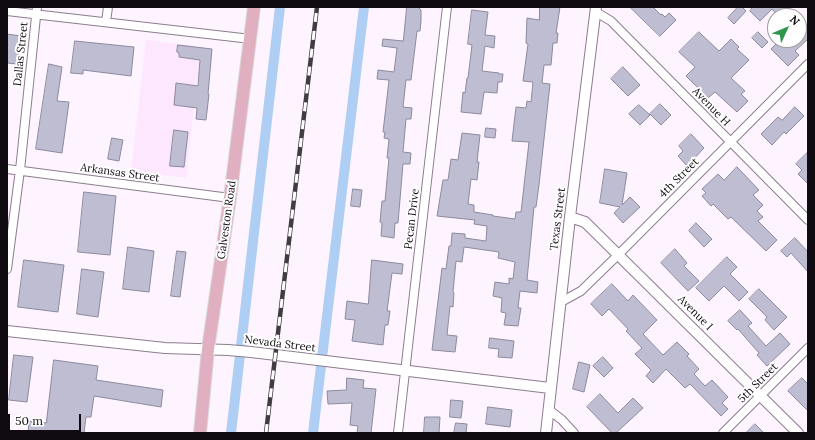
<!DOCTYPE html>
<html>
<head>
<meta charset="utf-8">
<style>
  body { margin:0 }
  #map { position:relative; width:815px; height:440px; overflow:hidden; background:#fef4ff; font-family:Lora,serif }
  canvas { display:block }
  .frame { position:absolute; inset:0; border:8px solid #100b11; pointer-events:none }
  .north { position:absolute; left:767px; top:8px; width:40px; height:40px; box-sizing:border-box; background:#fff; border:1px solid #9f9da0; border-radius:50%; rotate:46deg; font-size:11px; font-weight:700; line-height:16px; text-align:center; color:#100b11 }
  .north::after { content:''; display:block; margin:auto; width:14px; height:18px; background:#30964c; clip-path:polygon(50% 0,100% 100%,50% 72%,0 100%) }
  .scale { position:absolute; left:8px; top:414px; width:73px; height:18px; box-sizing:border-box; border:2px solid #100b11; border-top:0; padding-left:5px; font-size:12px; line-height:14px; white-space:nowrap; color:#100b11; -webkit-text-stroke:3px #fff; paint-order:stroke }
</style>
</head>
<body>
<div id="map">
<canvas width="815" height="440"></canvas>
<div class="frame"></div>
<div class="north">N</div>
<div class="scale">50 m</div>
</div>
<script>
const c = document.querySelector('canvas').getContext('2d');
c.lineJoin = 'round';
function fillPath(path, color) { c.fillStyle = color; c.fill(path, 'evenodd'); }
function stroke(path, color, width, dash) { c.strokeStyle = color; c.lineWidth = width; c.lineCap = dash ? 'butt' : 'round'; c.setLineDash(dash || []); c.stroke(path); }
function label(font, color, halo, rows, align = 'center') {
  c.font = font + ' Lora,serif'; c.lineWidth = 4; c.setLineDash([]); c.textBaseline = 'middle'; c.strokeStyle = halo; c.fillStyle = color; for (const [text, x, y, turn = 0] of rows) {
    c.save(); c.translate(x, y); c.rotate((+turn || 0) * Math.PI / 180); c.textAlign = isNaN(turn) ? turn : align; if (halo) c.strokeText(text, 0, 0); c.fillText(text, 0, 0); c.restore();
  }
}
fillPath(new Path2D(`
  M146,40L201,47L186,178L131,171Z`), '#fde7ff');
stroke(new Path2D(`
  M231,433L280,7
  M313,433L364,7`), '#afcef3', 10);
const building = new Path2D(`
  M407,7H418L421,10V21L420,31H417L411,80H406L403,107L412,108L411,119H406L403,152L411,153L410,164H403L398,223H395L394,238L381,236L382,223L380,222L382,201H385L389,158H387L389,139L384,138L385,132H383L389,80L377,79L378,70L394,72L397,48L382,46L383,39L403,41Z
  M540,7H560L556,33H558L557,43H553L551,65H544L542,83L550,84L539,185L536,207H534L527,280L538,282L537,293L520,291L518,308H521L518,326L504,325L506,313L501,312L502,298L493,296L495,282L509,284V278L513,279L515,262L498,258L499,252L464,247L462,262L456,261L453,292L454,293L453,307L450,306L447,335L457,336L455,352L432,350L442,268L446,269L449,246H451L452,233L465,234V238L486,241L487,226L474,224L475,220L437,216L443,180H448L451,159L458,160L462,133L480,135L477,162H479L477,180L471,179L468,204L474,205V212L493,215V216L515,219L516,212H521L529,142L512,141L516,107L526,108L527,101L531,102L533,82L523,81L528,44L526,43L527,18L539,20Z
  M630,7H653L661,15L662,14L665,17L669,13L676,20L660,36Z
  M738,7H742L746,11L734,24L728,18Z
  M753,7H788L798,16H778L772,9L760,21L750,11Z
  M472,10L488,12L485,35L495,36L494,48L485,46L482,71L499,73V74H503L502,82H498L497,93L484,92L481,114L461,112L463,92L465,93L467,78H468L472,45L468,44Z
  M799,17L808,26V39L795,51L799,55L788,66L771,49L780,40H799Z
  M699,32L719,51L731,39L739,47L737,49L749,60L731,78L745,91L741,94L748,101L737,112L715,92L708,98L686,76L695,67L679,52Z
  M758,32L768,42L762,48L752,38Z
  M7,34L21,36L17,64L7,63Z
  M75,41L134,47L131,76L83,70V74L71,73Z
  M178,45L212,49L208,94H209L206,120L196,119L197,108L174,105L176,83L198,86L200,60L179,57V53L177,52Z
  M49,64L62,67L57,101L69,102L62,153L36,149Z
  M623,67L640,85L628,96L611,79Z
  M660,104L671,115L661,125L650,114Z
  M639,105L650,115L640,125L629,114Z
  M795,107L804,116L786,134L784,132L772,145L761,134L778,117L782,120Z
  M486,128L496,129L495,138L485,137Z
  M174,130L188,132L184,167L170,166Z
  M691,134L704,148L687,166L678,156L683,151L679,146Z
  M112,138L123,140L119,161L108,159Z
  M808,152V184L798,174L802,170L796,164Z
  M737,167L759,190L753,195L763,205L757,211L763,217L758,221L777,240L766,251L731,217L728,219L713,204L711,206L702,196L706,193L702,189L718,174L724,180Z
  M605,169L627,173L622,205L630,197L640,207L623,223L614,213L620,207L600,203Z
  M353,189L362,190L360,207L351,206Z
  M84,192L116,196L110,255L78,252Z
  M696,223L712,239L704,247L689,231Z
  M795,238L808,252V272L791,253L787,257L781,251Z
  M128,247L154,251L149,292L123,289Z
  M675,249L687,263L684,266L699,281L688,291L661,263Z
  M177,251L186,252L180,297L171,296Z
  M727,257L737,267L730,274L748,292L739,301L724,286L709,301L696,288Z
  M24,260L64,265L58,312L18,307Z
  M372,260L403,264L402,274L392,273L387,311H390L388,325H385L383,345L352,341L355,320L345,319L347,301L368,304Z
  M82,269L104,272L98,317L77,314Z
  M612,284L628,301L633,295L657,320L643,334L663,355L677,342L689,354L687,356L699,369L694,374L705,386L712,380L728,397L722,403L728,409L721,416L690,384L685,388L666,369L653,383L646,376L651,370L635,354L642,348L626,331L628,329L609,309L602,316L591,304Z
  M759,289L787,317L774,330L765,320L767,317L749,299Z
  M740,310L752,323L748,326L766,346L780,333L790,344L767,366L757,355L759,353L738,329L737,330L728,321Z
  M490,338L514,341L512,358L498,357L499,349L489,348Z
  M14,355L33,357L27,402L9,400Z
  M603,357L613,368L604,377L593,366Z
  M54,360L98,366L96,380L163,390L161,407L94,396L91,417H86L84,433H28L29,421L46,423Z
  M579,362L590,365L584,392L573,389Z
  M347,378L364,380L363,388L376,389L371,433H357L358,426L350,425L352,403L328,404L327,391L346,390Z
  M802,378L808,384V411L788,391Z
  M600,394L618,413L633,398L643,408L616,433H612L587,407Z
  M451,400L463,401L461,418L450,417Z
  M488,407L512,410L510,427L486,424Z
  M425,417H440L439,433H424Z
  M456,423L467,424L466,433H454Z
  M755,424L764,433H746Z`);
fillPath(building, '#bebdd2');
stroke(building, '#8b8a9e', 1);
const minor = new Path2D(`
  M7,11L251,39
  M596,12L611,21L808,220
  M106,22L108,7
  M7,169L230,198
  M7,269L20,170L37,7
  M561,302L581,291L618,255L808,64
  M548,409L562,420L574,433
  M398,433L447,7
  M723,433L808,348`);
const tertiary = new Path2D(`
  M570,217L585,222L798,433
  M7,331L165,348L228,350L251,352L550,388
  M546,433L570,217L596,7`);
const primary = new Path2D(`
  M200,433L208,349L230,198L254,7`);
stroke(minor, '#8c7d8e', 10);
stroke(tertiary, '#8c7d8e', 12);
stroke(primary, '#d9d8d9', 14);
stroke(minor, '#fff', 8);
stroke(tertiary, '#fff', 10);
stroke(primary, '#e0afc0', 12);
const rail = new Path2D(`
  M266,433L317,7`);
stroke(rail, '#413b42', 4.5);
stroke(rail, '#fff', 3, [9]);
label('11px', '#100b11', '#fff', [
  ["Dallas Street",21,54,-84],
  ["Avenue H",711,107,46],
  ["Arkansas Street",120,173,8],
  ["4th Street",679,178,-45],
  ["Pecan Drive",412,219,-83],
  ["Texas Street",558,219,-83],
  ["Galveston Road",227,220,-82],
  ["Avenue I",695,313,45],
  ["Nevada Street",280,344,7],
  ["5th Street",758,383,-45]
]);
</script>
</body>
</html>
